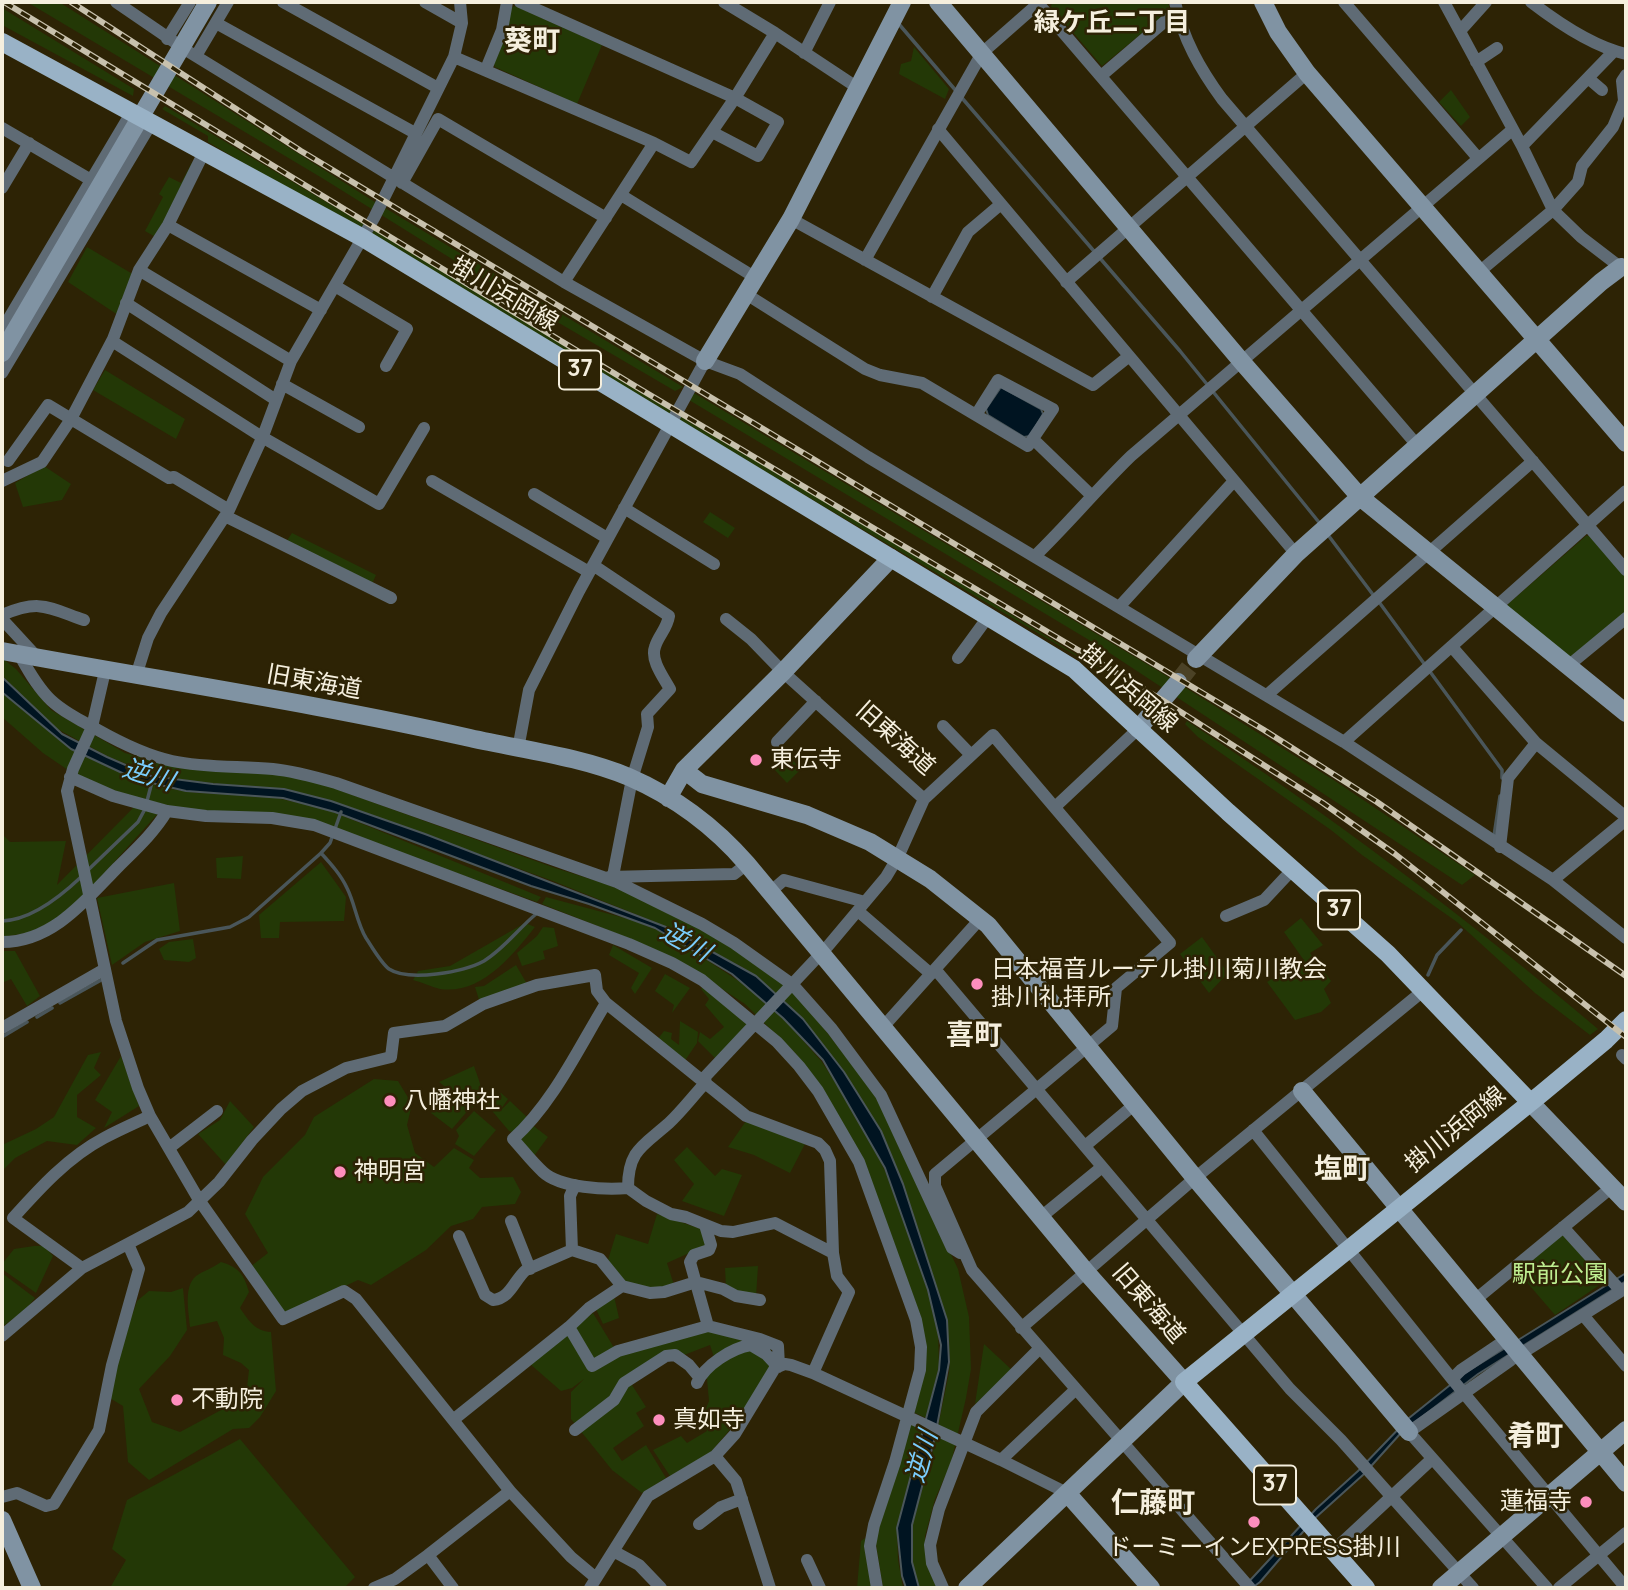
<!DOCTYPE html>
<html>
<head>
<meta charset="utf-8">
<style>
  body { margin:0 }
  #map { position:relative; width:1628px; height:1590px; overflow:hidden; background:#2d2305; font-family:Manrope,sans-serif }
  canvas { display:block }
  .frame { position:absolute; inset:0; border:4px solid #f5efde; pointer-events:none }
</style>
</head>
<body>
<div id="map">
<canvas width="1628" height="1590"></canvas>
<div class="frame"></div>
</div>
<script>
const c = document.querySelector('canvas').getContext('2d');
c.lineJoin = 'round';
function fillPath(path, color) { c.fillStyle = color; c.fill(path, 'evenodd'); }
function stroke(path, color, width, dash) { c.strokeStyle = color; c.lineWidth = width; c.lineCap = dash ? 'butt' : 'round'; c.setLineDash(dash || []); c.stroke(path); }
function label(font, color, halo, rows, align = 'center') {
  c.font = font + ' Manrope,"Noto Sans JP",sans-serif'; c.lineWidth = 5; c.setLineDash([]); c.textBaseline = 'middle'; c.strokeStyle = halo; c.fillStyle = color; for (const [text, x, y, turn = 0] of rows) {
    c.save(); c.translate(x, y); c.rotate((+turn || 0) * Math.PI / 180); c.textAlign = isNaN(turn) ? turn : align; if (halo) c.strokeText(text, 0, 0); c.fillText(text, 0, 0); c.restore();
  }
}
fillPath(new Path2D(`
  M27,2H59L370,199L683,387L675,391L484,279L322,178Z
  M1052,2H1168L1170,10L1102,66L1051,7Z
  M515,6L602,45L577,104L495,67L493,62L509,9Z
  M2,8L134,89L133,96L2,25Z
  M914,47L949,89L945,99L899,74L901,64L911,61Z
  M1451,90L1470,117L1461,126L1439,102Z
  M165,106L639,388L691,423L866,525L1124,684L208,142V136L162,109Z
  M192,162L197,164L159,239L145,231L163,197L159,194L169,177L181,183Z
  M87,247L136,276L121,317L68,282Z
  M105,370L185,419L176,439L93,390Z
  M694,393L1165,675L1332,779L1475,875L1462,885L1099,646L689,400Z
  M44,466L71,484L62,500L23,507L15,483Z
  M710,512L735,528L728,538L703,522Z
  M292,533L376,575L372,584L286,542Z
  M1586,536H1591L1626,577V612L1573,657L1567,658L1508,610V604Z
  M2,658L16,669L51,710L125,753L185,769L269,770L319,781L347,793L555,868L603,883L684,915L796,993L875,1094L958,1269L969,1317L971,1369L966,1398L951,1463L935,1499L925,1536V1553L938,1588H918L913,1571L910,1535L917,1503L929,1470L949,1373L950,1362L946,1316L881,1131L844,1072L803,1019L744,968L655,922L553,881L331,801L276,789L201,782L158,776L109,757L50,725L2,675Z
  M2,692L71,749L133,778L164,788L197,793L263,795L326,809L541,897L537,902L332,828L192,811L116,793L87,782L65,768L43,753L2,717Z
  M1187,721C1330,815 1467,918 1598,1029L1590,1035L1535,993L1457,922L1362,855L1331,830L1198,737L1185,724Z
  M787,754L801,769L787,783L773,768Z
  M134,807L162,809L89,890L67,916L27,933L2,937V834L10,842L66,841L57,885Z
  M243,856L241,879L217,878L216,858Z
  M321,862L346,897L344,921L280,922L279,938H261L259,915Z
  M174,883L180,931L145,942L112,965L97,898Z
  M546,897L632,920L667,934L766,999L822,1062L861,1122L889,1179L932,1303L938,1330L939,1367L926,1418L913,1412L925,1366L881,1212L797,1055L745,1004L710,981L628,938L542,904Z
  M1301,918L1323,945L1310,953L1331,981L1324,989L1331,1003L1321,1012L1295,1020L1267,982L1303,959L1284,932Z
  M525,923L535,927C512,956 481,995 440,989C431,987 422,982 413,980L418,971L450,966Z
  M543,927L554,928L558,946L543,951L545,959L522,966L517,953L537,936Z
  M1202,937L1228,973L1209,993L1180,954Z
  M193,939L196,958L189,962L164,960L159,949L169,942Z
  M613,945L652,968L635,994L631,988L639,973L609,955Z
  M2,951H15L40,996L27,1006L11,979L2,983Z
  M516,965L527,984L480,1003L475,987L484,986Z
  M665,974L690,988L672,1013L674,1005L655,991Z
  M704,986L751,1024L718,1061L698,1041L700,1032L710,1039L724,1027L705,1005L709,999L701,989Z
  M680,1021L698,1032L697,1043L684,1062L657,1040L664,1031L672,1033L671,1039L679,1045Z
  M101,1052L94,1068L101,1075L77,1095V1117L96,1128L77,1145L47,1141L15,1158L2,1171V1145L36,1129L54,1117L88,1055Z
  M121,1056L139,1106L104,1128L112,1112L95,1100Z
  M474,1066C480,1085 487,1092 472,1108L439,1082Z
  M374,1079L398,1081L412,1104L407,1125L415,1153L434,1167L454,1148L474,1160L469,1168L480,1178L513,1177L521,1192L515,1204L482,1207L473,1219L451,1226L426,1250L371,1285L358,1280L284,1315L250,1267L268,1253L245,1214L263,1177L305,1135L314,1117Z
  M501,1093L508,1099L499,1112L510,1101L528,1118L515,1133L509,1131L488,1106V1103Z
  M449,1094L470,1108L452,1129L431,1113Z
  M230,1101L254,1127L226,1165L198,1134L220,1120Z
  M474,1111L496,1130L474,1156L455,1144L459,1136L456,1130Z
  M746,1121L805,1144L790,1173L754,1155L728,1147Z
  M531,1124L548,1137L534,1156L520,1142L522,1134Z
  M687,1147L715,1176L722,1169L742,1175L724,1216L682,1201L694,1184L674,1160Z
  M657,1214L701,1229L707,1245L667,1263L674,1285L655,1292L622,1283L608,1260L616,1234L648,1244Z
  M1559,1236H1565L1607,1280L1555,1315L1518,1272Z
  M34,1246H44L53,1256L36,1293L2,1269V1264L14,1249Z
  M221,1262C239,1267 244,1275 249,1292L240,1308C249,1321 255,1331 271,1332L276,1391L260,1417L249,1428L233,1429L149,1480L128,1462L123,1406L108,1397L121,1347L137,1301L149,1291L171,1292L183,1288L187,1330L170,1356L139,1389L152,1422L180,1432L223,1409L245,1405L249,1370L241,1363L223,1355L224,1338L217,1321L190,1327C189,1312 183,1287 196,1276C203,1271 213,1268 221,1262Z
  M758,1266L756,1297L726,1287L725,1268Z
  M2,1273L35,1298L26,1309L2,1327Z
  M614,1296L619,1318L603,1324L596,1309Z
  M593,1313L616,1351L707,1328L770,1348L774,1359L744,1413L710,1453L670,1476L653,1450L681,1436L687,1443L707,1431L702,1418L709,1401L707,1379L700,1375L715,1360L710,1345L684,1355L666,1356L632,1385L646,1407L636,1413L644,1426L613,1448L622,1461L646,1445L666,1478L642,1493L612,1470L571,1419V1392L584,1379L572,1388L561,1391L530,1364Z
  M984,1344L1012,1370L975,1404Z
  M911,1424L924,1430L897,1528L898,1560L903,1588H883L876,1544L877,1532Z
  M240,1439L355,1577L344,1588H110L126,1560L112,1549L127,1500Z
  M865,1538L873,1588H857L861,1541Z`), '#233806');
const water = new Path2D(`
  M1001,387L1041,409L1043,414L1030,436L1024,437L988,415L986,409Z
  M2,677L62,734L107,757L151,776L213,784L284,789L331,801L425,834L671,929L756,976L803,1019L844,1072L881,1131L903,1184L947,1320L949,1362L935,1437L912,1525V1562L919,1588H906L902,1576L897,1528L939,1370L941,1345L928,1290L885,1168L823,1060L783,1018L732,974L655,928L589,904L531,886L335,812L283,798L186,791L135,779L71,749L3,693Z
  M1626,1273V1281L1478,1374L1414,1423L1400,1434L1364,1474L1314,1519L1260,1582L1252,1588H1243L1316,1509L1358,1471L1409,1418L1465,1373Z`);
fillPath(water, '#001421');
stroke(water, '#4a565a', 2);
stroke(new Path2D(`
  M898,23L957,92
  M962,98L1180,351L1322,526
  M1328,535L1374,596
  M1379,602L1502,770V778
  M147,801L152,782
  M1494,836L1500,796
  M321,853L330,843L341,812
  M86,872L138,822L145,809
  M2,921C31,920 60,897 81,877
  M123,963L157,940L230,927L249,917L321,853C331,864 341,875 347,888C355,904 357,923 366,938C372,947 381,963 389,969C409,982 464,972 484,961C505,948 518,929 536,914
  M1428,975L1437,955L1461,930
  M60,1003L103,979
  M37,1017L52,1008
  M2,1037L27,1022`), '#4a565a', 3.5);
stroke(new Path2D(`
  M1178,682L1196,659`), '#4b4226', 18, [18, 9]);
stroke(new Path2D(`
  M116,2L189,52L564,282L705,361L740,374L868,457L1344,742L1553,880L1626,938
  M283,2L438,88
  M425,2L462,23
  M520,2L735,98L778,122L758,156L712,132
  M724,2L775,33
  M1037,2L1417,445
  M1175,2C1183,39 1200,69 1222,99L1626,570
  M1344,2L1478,158
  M1444,2L1522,146L1553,210L1581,237L1624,270
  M1531,2C1557,22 1595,47 1626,54
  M216,23L415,133
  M1460,31L1486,2
  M167,39L190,2
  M804,53L830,2
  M196,56L228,2
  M454,57L654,143L691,162L735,98L775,33L858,88
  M1476,62L1497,48
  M486,69L502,30L507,2
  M1101,76L1177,11
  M1588,78L1602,90
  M2,128L91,180
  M938,129L1296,554
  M1522,146L1614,51
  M402,183L438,119L606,218
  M2,188L29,143
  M621,195L756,278
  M791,219L1093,385L1128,357
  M168,225L321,310
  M865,260L982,53L1040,2
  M139,270L291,361
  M1479,272L1553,210L1578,182L1582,166L1613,127L1624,101L1622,81L1626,75
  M564,282L654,143
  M1066,282L1307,73
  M335,286L407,329L386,366
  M746,294L865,369L880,375L922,383L1028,446L1053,409L998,380L976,415
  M932,297L968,232L1001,204
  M126,303L276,400
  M2,330L131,113
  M112,341L262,437L379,504L424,428
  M2,373L151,124
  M282,384L359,427
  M1033,439L1091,495
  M8,461L48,405L169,478L174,477L229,510
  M2,481L42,462L71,419L113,339L139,270L168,225L204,152
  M432,481L589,572
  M534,494L607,538
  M624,508L714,564
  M225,516L391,598
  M1035,556C1068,524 1097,489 1131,456L1512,130
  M593,565L669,616C667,629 658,636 655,647C650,660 664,678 670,689L647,714L648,727L632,779L613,876
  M1119,607L1233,482
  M2,615C40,599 47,607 84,620
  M2,619L37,657
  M726,619L751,639L783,672L924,799
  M1452,647L1536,743L1626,817
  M19,654C45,701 52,705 98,730C121,743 145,755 172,761C205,768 239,766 273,769C294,771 315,777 336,783L617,882L702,924L734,943L793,985L832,1029L881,1095L952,1248L960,1253
  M958,658L988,617
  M1568,666L1626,618
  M105,671L92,727L73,769L67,791L116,1021L138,1088L150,1116L199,1200L283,1319L344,1291L356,1299L510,1491L571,1557L596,1578
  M136,676L148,638L161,613L229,510L263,436L291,361L374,218L454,57L462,23L460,2
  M1267,695L1533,461
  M943,726L971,755
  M777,742L816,701
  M1344,742L1626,491
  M518,749L529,690L579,591L705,361
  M70,777L113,796L167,811L206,816L272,818L314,825L629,944L672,963L702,980L777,1042L799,1066L818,1091L859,1162L916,1320L921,1347L920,1370L895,1462L874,1525L870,1546L877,1588
  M1055,807L1138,729
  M1500,847L1508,778L1536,743
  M609,877L734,874L747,864
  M1553,880L1626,820
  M770,892L784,880L865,902
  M858,911L931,974
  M1226,916L1264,900L1293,869
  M2,942C52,942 85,901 117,868C135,850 154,833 167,811
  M935,969L1290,1389L1341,1440L1473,1588
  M606,1003C578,1049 553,1103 513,1139C523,1150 532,1162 543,1172C560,1188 606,1190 628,1188L646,1201L671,1214L686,1217L721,1231L733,1232L775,1223L833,1253
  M883,1027L981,918
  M2,1028L105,969
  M1622,1055L1626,1059
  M703,1079L828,946L886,877L898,857L924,799L993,735L1170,943L1116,988L1112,1026L935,1174V1186L972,1270L1250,1588
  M1253,1130L1452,1379L1626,1588
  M1085,1146L1135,1104
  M169,1148L217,1111
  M628,1188C628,1150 643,1146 669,1123C682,1111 694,1095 706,1082
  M1041,1217L1102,1167
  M511,1221L530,1269
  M705,1225L711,1245L709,1250L694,1255L690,1262L708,1326
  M1563,1227L1621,1291
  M459,1236L485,1295L493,1300C511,1298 514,1280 526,1270L572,1250L570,1196L575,1185
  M572,1250L600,1259L622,1286L650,1293L664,1292L696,1282L723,1289L736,1296L760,1300
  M82,1268L13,1218C40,1188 68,1157 104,1138C119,1130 135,1123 150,1116
  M1475,1300L1612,1187
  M1583,1315L1626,1366
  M569,1327L592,1366L618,1351L708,1326L760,1339L778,1346L779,1366
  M1021,1328L1195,1178L1423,991
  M2,1336L82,1268L188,1212L219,1182L252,1140L281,1109L302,1091L346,1068L391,1057L394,1033L445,1026L483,1004L537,985L595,975L597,991L606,1003L746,1116L818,1143L825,1150L830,1161L833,1253L837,1276L849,1292L813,1373
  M1452,1379L1461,1370L1507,1339
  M697,1383C705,1365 732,1348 751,1345L766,1354L778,1367
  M453,1420L569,1327L589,1308L622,1286
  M575,1430L614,1400L624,1383L666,1356L675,1355L689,1365L699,1377
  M715,1456L736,1481L770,1588
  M1001,1460L1075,1390
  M2,1497L17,1493L46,1506L54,1504L99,1430L112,1365L139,1269L128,1244
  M699,1524L721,1507L742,1499
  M1333,1551L1432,1459
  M615,1552L639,1565L661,1588
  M807,1560L820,1588
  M374,1588L395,1579L428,1555
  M453,1588L428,1555L510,1491
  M590,1588L648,1496L715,1456L735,1434L775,1368L785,1364L791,1365L813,1373L1001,1460L1067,1493
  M943,1588L932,1563L930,1545L939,1509L976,1412L1039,1349
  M1547,1588L1409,1432L1511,1360L1626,1288
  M1559,1588L1626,1533`), '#5f6b75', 12);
stroke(new Path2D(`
  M938,2L1242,362L1360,497L1626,713
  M1263,2L1278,32L1307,73L1626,443
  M2,353L208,2
  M705,361L791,219L902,2
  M2,651C158,680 315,703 470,738C523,750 578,756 629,777C675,797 715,827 747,864L1087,1273L1184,1382L967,1588
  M1196,659L1296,554L1601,282L1621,267
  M1138,729L1178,682
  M684,770L702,784L807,815L870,842L930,879L988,925L1195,1178L1409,1432
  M668,798L684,770L783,672L891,558
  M1302,1091L1626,1483
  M1530,1102L1626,1202
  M1067,1493L1151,1588
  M2,1520L32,1588
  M1441,1588L1626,1430`), '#8093a3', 18);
stroke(new Path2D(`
  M2,42L363,238L1074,669L1228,812L1388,954L1530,1102
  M1366,1588L1184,1382L1541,1094L1606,1040L1626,1020`), '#99b2c6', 18);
const rail = new Path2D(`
  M4,2L640,389L1162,700L1323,803L1395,854L1626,1037
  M71,2L301,151L1264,730L1377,802L1626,976`);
stroke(rail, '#c8c1ad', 6);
stroke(rail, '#2d2305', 3.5, [10]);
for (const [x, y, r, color] of [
  [756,760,7,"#fe8ebd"],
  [977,984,7,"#fe8ebd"],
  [390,1101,7,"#fe8ebd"],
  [340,1172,7,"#fe8ebd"],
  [177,1400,7,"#fe8ebd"],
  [659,1420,7,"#fe8ebd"],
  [1586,1502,7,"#fe8ebd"],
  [1254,1522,7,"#fe8ebd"]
]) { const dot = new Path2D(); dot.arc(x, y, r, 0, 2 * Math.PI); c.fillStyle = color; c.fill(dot); stroke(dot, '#2d2305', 2.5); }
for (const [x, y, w] of [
  [580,370,42],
  [1339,910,42],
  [1275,1485,42]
]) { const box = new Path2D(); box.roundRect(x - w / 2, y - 19.5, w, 39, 5); c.fillStyle = '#2d2305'; c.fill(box); stroke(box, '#f5efde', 2); }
label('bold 23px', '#f5efde', null, [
  ["37",580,370],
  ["37",1339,910],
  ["37",1275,1485]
]);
label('24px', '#f5efde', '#2d2305', [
  ["掛川浜岡線",504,295,31],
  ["旧東海道",314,683,10],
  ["掛川浜岡線",1128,689,41],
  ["旧東海道",895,739,42],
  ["掛川浜岡線",1456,1130,-39],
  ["旧東海道",1148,1304,49]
]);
label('24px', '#f5efde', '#2d2305', [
  ["東伝寺",770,760],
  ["日本福音ルーテル掛川菊川教会",991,970],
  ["掛川礼拝所",991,998],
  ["八幡神社",404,1101],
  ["神明宮",354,1172],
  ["不動院",191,1400],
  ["真如寺",673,1420],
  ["蓮福寺",1572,1502,"right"],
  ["ドーミーインEXPRESS掛川",1254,1548,"center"]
], 'left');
label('24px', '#bfef91', '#2d2305', [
  ["駅前公園",1560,1275]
]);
label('bold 26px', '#f5efde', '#2d2305', [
  ["緑ケ丘二丁目",1112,24]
]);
label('italic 26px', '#7acdfd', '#2d2305', [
  ["逆川",148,776,17],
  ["逆川",685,943,29],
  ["逆川",923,1457,-74]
]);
label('bold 28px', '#f5efde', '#2d2305', [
  ["葵町",532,42],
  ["喜町",974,1036],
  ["塩町",1342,1170],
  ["肴町",1535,1437],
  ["仁藤町",1153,1504]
]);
</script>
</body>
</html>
